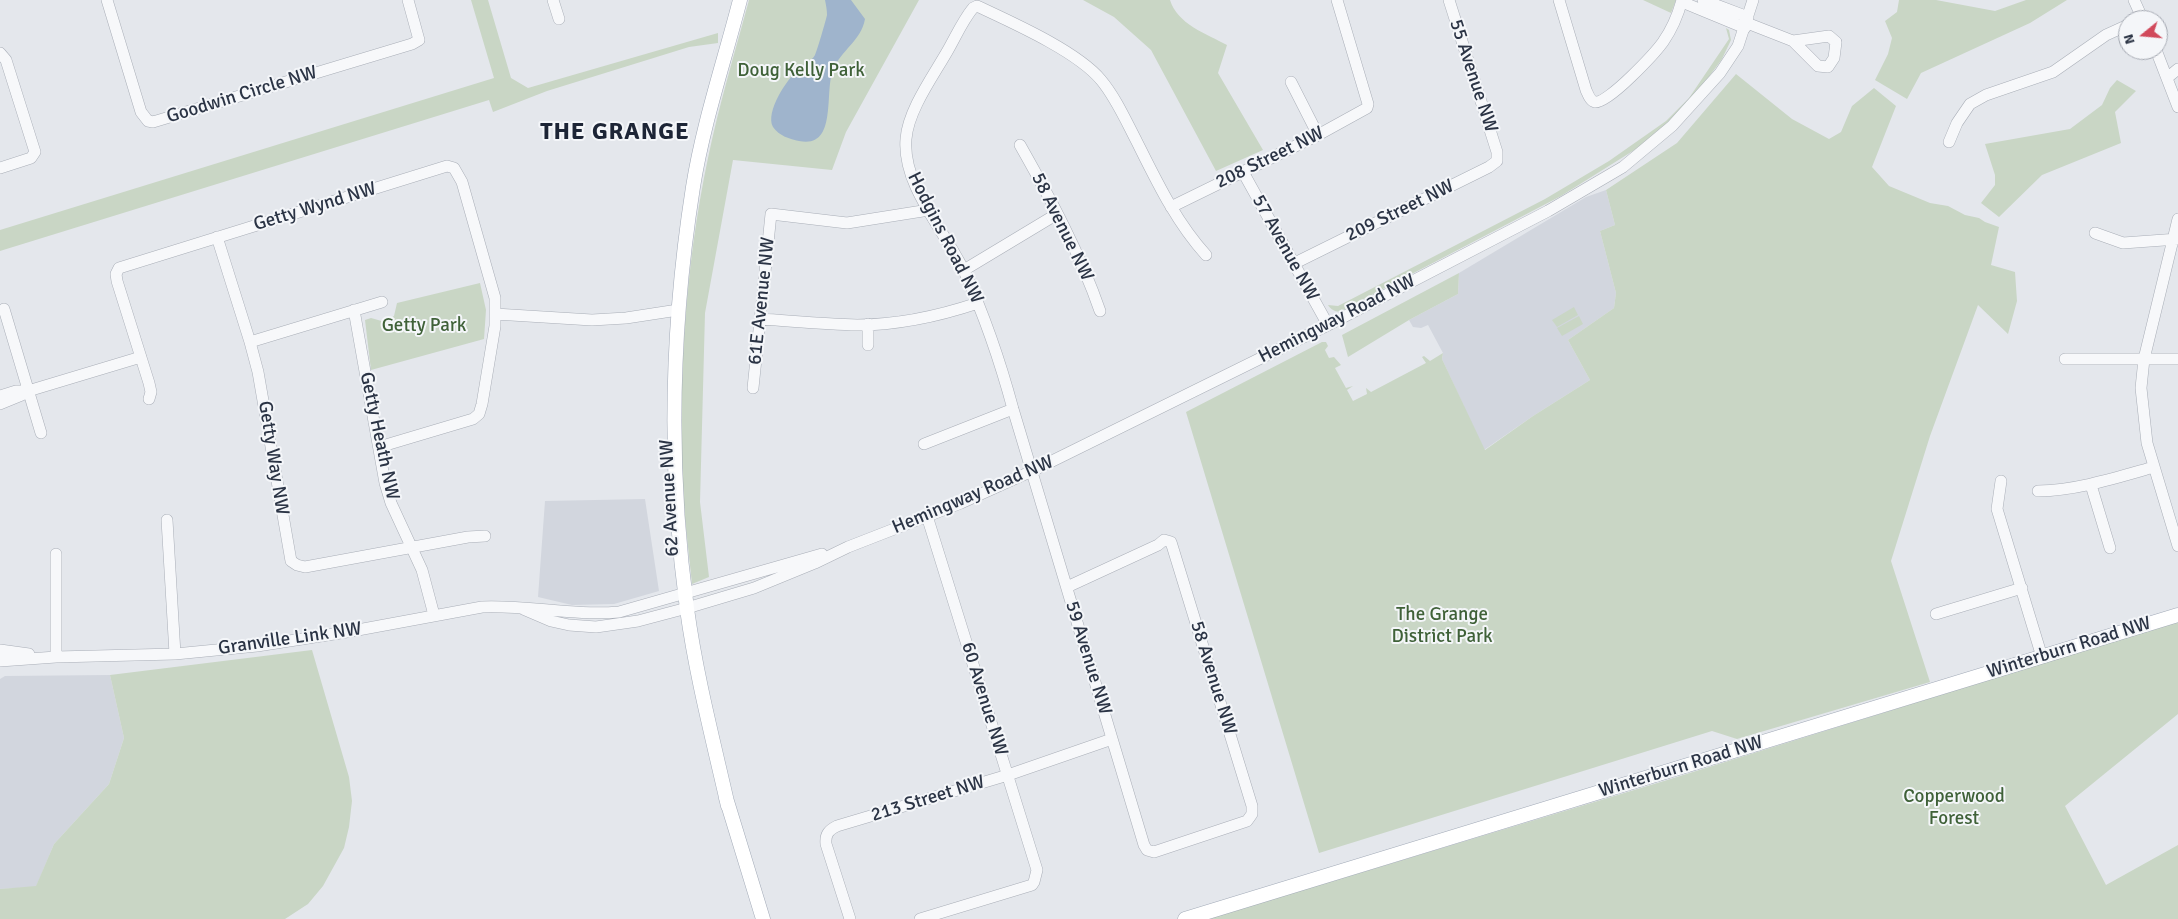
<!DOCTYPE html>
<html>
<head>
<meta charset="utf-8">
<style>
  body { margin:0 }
  #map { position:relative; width:2178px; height:919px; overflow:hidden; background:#e4e7ec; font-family:Signika,sans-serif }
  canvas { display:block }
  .north { position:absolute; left:2118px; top:10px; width:50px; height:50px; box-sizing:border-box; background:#f4f6f9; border:1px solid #a4a8b1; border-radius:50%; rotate:253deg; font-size:14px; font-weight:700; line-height:20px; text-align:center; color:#2b3445 }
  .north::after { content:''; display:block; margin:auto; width:18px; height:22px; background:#d1495b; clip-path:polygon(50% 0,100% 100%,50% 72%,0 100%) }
</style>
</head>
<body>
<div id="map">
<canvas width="2178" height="919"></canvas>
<div class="north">N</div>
</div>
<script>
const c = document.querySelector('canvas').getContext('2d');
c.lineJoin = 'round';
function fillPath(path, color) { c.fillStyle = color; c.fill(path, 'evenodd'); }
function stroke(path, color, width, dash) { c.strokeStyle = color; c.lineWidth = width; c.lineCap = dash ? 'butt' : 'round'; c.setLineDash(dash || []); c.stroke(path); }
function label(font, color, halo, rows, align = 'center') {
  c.font = font + ' Signika,sans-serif'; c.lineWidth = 4; c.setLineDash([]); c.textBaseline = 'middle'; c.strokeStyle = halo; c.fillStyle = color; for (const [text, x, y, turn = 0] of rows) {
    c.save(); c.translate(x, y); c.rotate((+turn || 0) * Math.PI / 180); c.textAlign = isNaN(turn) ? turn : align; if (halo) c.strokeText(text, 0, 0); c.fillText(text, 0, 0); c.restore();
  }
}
fillPath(new Path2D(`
  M1606,190L1615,225L1600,231L1616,293L1614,308L1568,340L1590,380L1533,416L1484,450L1442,359L1443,353L1428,325L1421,328L1413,327L1409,320L1458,294L1459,273L1586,197Z
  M645,499L659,591L614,604L572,605L538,597L545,501Z
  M110,675L124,738L109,784L54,844L36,887L0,889V679L5,676Z`), '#d2d6de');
fillPath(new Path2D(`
  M471,0H488L511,78L528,88L718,33V43L689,47L547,91L493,112L489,100L0,251V230L494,78Z
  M749,0H919L846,132L832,170L733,160L705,313L700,502L709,577L692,584C689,554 685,524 683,493C678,382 685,267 708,158C719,105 735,52 749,0Z
  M1083,0H1170C1177,24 1207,34 1227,45L1218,73L1263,150L1216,171L1151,50L1114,17Z
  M1643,0H1676L1671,13Z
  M1899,0H1936L1995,11L2026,0H2067L2030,23L1921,73L1907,99L1875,80L1888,54L1892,38L1885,21L1897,12Z
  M1726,28L1729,30L1731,40L1722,59L1700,89L1668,124L1636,149L1561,196L1339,312C1335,311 1331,310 1328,305L1338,306L1545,199L1609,161L1666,121L1689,98L1729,39Z
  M1736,74L1792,119L1829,139L1841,132L1852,106L1874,88L1896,106L1872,167L1889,186L1930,203L1948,206L1965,215L1979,218L1985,222L1999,227L1991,265L2015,272L2017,301L2008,334L1978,305L1930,436L1891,561L1930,682L1737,739L1712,731L1319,853L1186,412L1322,342H1326L1328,346L1325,350L1329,358L1334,357L1341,365L1335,368L1346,388L1353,386L1347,390L1353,401L1367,394L1366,388L1371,392L1426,363L1422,357L1424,356L1430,361L1443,353L1442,359L1485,450L1533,416L1590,380L1568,340L1614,308L1616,293L1600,231L1615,225L1606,190L1677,143Z
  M2117,80L2136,91L2115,112L2121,143L2042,175L1999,217L1981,203L1995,185V175L1985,144L2070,129L2102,105L2110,88Z
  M1459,273L1458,294L1409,320L1348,357L1342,335Z
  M480,283L486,310L484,339L371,370L365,320L371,318L385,322L394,316L397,303Z
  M1574,307L1578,315L1557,327L1552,320Z
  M1579,316L1583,324L1562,336L1557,328Z
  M2178,621V714L2065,806L2106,885L2178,845V919H1207L1664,781Z
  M312,650L349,777L352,801L349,827L344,848L323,886L308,904L285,919H0V889L36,886L54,844L109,784L124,738L110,675Z`), '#c9d6c5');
fillPath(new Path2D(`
  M825,0H851L865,19C861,41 841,50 833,70C824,92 838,149 799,141C790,139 779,136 773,127C765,112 787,79 798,70C803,65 811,62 815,55C817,51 826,20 827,15C827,10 826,5 825,0Z`), '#9fb4cc');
const minor = new Path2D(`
  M107,0L141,112L148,121L153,122L412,44L419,40L408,0
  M553,0L559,19
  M1559,0L1586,90C1588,94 1590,101 1595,102C1608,104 1655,53 1663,42C1672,29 1678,15 1682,0
  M1703,0L1748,17
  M2134,0L2143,20
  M1682,2L1745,28
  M1747,23L1793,41L1818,66L1828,67L1834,58L1836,42L1829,36L1793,41
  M2156,50L2178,107
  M0,53L6,60L35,152L31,158L0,168
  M2167,78L2178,69
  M1291,82L1318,135
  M1949,142L1957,123L1970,104L1986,95L2053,72L2106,35L2128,25
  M1020,145C1050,198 1080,253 1100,311
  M1243,172L1328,325
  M1171,207L1318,135L1367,108L1368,104L1337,0
  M2178,219L2144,359L2141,388L2147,443L2178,546
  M2095,233L2123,243L2178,239
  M217,237L250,342L258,372L291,561L297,565L305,567L468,537L485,536
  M1295,263L1489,167L1497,161V152L1449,0
  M964,270L1057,214
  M4,309L41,433
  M354,310L385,483L391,503L422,570L434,615
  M495,314L592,320L626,318L678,310
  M760,319C792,321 825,324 857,325C899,325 939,316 978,303
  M868,324V345
  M250,342L382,302
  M2065,359H2178
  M753,388L771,214L847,223L929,210
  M0,396L16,391H28L141,357
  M149,399L151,392L149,383L117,281L116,274L119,268L447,166L454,168L462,182L495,298V326L482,404L479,414L473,419L379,447
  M0,404L22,395
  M924,444L1013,409
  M2001,481L1997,509L2042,657
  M2091,485L2110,548
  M2038,491C2078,490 2115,478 2154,467
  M167,520L175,654
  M1067,587L1158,545L1164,540L1171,542L1252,806V814L1247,821L1154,852L1147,850L1144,845L1013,409C1000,361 985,317 965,273C946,232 902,186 906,139C908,110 934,75 948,50C956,36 963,20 973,8L977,6C1011,22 1077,51 1101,80C1116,98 1126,121 1137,142C1157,182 1176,222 1206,255
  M523,609L551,621L569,625L596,627L638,621L687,608L754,588L815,563L848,547L961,503L1032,471L1328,325L1548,211L1623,167L1672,126L1720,73L1738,46L1753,0
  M1936,614L2022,588
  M0,650L29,654
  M56,657V554
  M0,661L56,657L175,654L257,646L347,632L482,607C528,605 573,616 619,612L822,554
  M850,919L826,844C825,834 829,830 837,826L1008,775L1112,739
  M920,919L1032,885L1034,882L1037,870L927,516`);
const major = new Path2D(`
  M726,798L763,919
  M728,806C713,740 696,675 687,609C668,469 671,327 693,187C703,124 724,62 740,0
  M1185,919L2178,615`);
stroke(minor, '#a9aeb7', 12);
stroke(major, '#a3abb8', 15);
stroke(minor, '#f7f8fa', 11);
stroke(major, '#fff', 14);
label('19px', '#3f6138', '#f4f6f9', [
  ["Doug Kelly Park",801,71],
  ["Getty Park",424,326],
  ["The Grange",1442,615],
  ["District Park",1442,637],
  ["Copperwood",1954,797],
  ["Forest",1954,819]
]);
label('19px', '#2b3445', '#f4f6f9', [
  ["55 Avenue NW",1473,76,72],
  ["Goodwin Circle NW",242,95,-17],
  ["208 Street NW",1270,158,-26],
  ["Getty Wynd NW",315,207,-17],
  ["209 Street NW",1400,211,-26],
  ["58 Avenue NW",1062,227,64],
  ["Hodgins Road NW",945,238,63],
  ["57 Avenue NW",1285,248,61],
  ["61E Avenue NW",762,301,-84],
  ["Hemingway Road NW",1337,319,-27],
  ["Getty Heath NW",379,436,78],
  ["Getty Way NW",273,458,81],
  ["Hemingway Road NW",973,495,-23],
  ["62 Avenue NW",670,498,-93],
  ["Granville Link NW",290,639,-8],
  ["Winterburn Road NW",2069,648,-17],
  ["59 Avenue NW",1088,658,73],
  ["58 Avenue NW",1213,678,73],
  ["60 Avenue NW",984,699,73],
  ["Winterburn Road NW",1681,767,-17],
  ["213 Street NW",928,799,-17]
]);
c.letterSpacing = '1px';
label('bold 24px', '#1d2536', '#f4f6f9', [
  ["THE GRANGE",615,133]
]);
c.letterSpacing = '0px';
</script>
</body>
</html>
